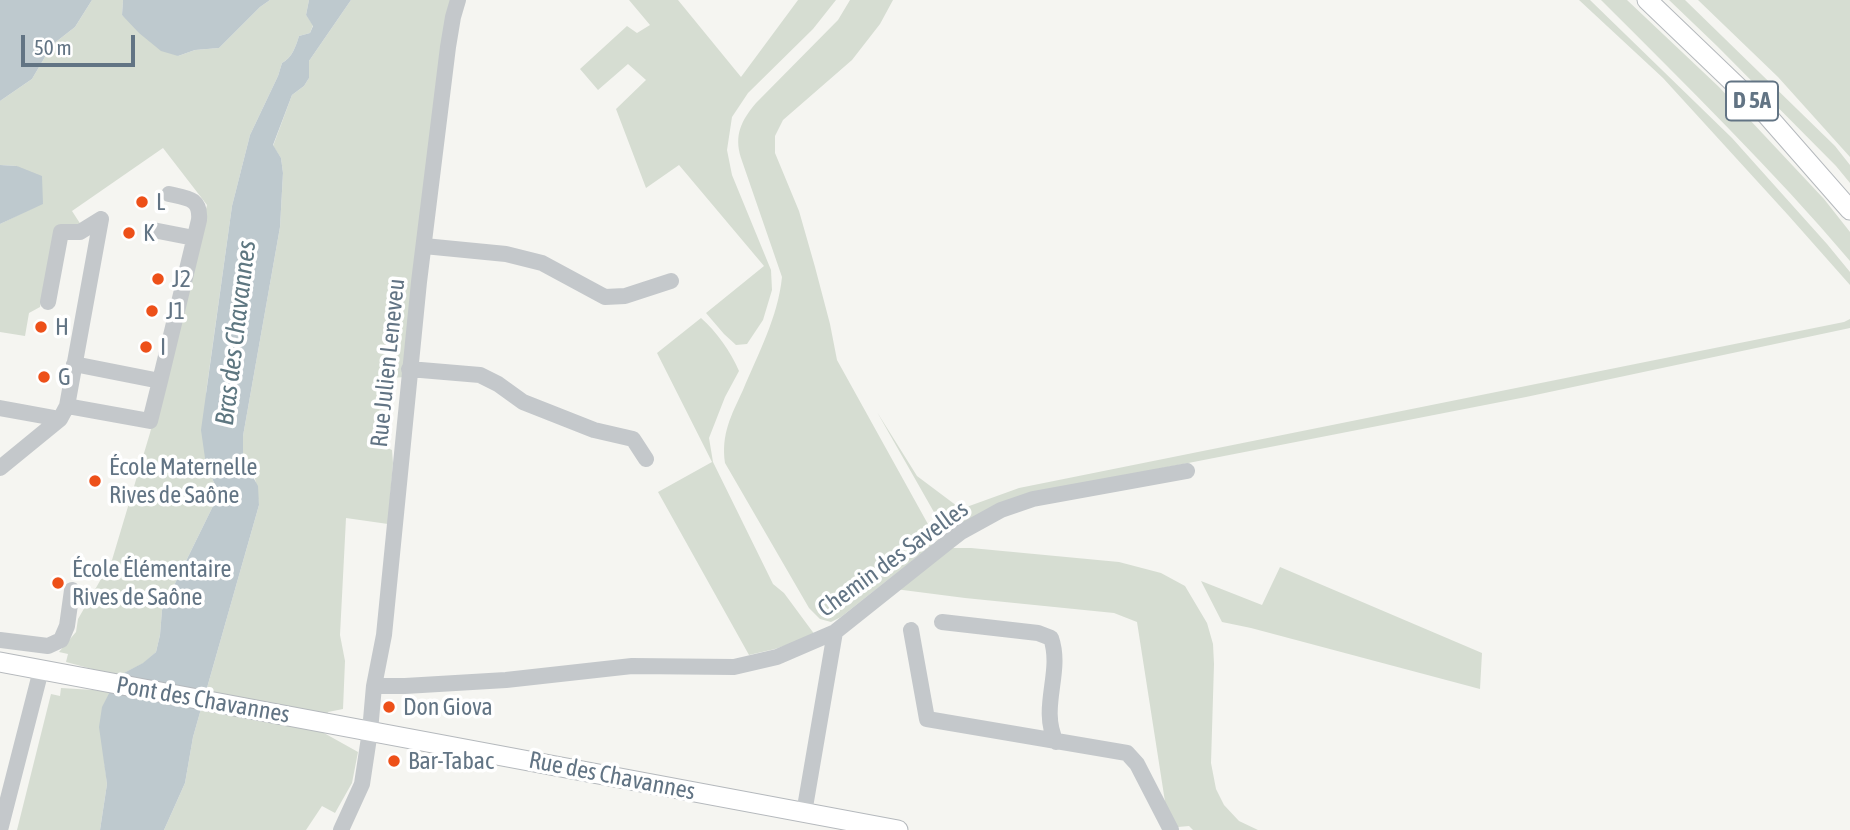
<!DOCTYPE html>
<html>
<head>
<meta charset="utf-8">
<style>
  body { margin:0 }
  #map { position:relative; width:1850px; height:830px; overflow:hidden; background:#f5f5f1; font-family:"Asap Condensed",sans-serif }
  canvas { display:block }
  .scale { position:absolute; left:21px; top:35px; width:114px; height:32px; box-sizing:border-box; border:4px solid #627484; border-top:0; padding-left:9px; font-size:21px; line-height:24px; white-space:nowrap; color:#627484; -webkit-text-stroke:5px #fff; paint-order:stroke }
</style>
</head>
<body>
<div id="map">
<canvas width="1850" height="830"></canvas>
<div class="scale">50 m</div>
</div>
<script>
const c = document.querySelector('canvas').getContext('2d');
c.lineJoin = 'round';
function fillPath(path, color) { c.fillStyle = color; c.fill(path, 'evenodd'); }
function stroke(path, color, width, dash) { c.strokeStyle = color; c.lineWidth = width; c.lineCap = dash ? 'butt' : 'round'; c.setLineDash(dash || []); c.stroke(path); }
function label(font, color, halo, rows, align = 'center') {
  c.font = font + ' "Asap Condensed",sans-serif'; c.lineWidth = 7; c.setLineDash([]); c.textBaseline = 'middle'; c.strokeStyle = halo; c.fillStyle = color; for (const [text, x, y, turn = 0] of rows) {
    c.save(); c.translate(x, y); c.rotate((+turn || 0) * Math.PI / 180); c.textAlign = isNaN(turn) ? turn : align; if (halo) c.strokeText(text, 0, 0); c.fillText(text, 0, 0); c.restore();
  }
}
fillPath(new Path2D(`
  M92,0H123L122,15L178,56L195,50L219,48L260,7L270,0H309L306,15L313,25L310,33L299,36C296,46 292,58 282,63L278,76L250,135L232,206L206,393V465L216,487L214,504L162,610L160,635L156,652L144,663L118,676L66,662L68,654L59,652L76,632L78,619L112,560L150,433L207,205L163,148L72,211L83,228L52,250L40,307L29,313L25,336L0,332V224L43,203L17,166L0,165V101L32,79L52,45L75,27Z
  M351,0H451L405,377L391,378L383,446L392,450L393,463L388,524L346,518L340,635L345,661L343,709L328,712L324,733L358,752L352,783L335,813L322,806L306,830H164L185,783L193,737L259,505L255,478L249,470L243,459V436L280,227L283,173L281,158L273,146L292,95L304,86L309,78V61Z
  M629,0H678L741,77L798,0H836L813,29L748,93L732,117L727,150L732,175L771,270L772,290L763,320L747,344L736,345L724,334L706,313L764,266L679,165L646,188L616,109L646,80L628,64L598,90L580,69L627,26L637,33L650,25Z
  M850,0H893L880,24L852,60L783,120L775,136V153L799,211L815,267L830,324L837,360L934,535L932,545L841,617L831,622L820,619L809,608L725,463C721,434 731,416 743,390C758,354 778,317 782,277L741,158C734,135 741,121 756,103L838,20Z
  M1579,0H1590L1732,138L1827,244L1850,272V285L1788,215L1663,78Z
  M1601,0H1627L1719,87L1824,199L1850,232V261C1772,169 1686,85 1601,0Z
  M1669,0H1685L1835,146L1850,165V183L1836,166L1717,46Z
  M1698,0H1850V157L1778,77Z
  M701,318C716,331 731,352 739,371L725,397L709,438L713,462L773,584L784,593L815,635L775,649L749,655L658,492L712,462L657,353Z
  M1850,319V328L1526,397L1086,483L952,528H943L877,412L917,476L961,509L1019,488L1844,322Z
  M946,548H971L1119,562L1161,573L1185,586L1207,623L1213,644L1214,664L1211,763L1216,789L1224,805L1239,821L1258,830H1193L1189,826L1178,827L1166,808L1137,622L1114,613L965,598L895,589Z
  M1280,567L1482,653L1480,689L1251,628L1222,622L1201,581L1262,605Z
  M61,688L110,691L104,758L107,784L100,830H17L51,694L60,696Z`), '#d6ddd2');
fillPath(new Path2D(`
  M0,0H92L75,27L52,45L32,79L0,101Z
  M123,0H270L260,7L219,48L195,50L178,56L161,51L139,33L122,15Z
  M309,0H351L309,61V78L304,86L292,95L273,145L281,158L283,173L280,227L243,436V459L258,486L259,505L193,737L185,783L164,830H100L107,784L99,727L102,707L118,676L143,663L156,652L160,635L162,610L214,504L216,487L206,465L201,430L232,206L250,135L278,76L282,63C292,58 296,46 299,36L310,33L313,26L306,15Z
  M0,165L17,166L42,176L43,204L0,224Z`), '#bec9ce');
const major = new Path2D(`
  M1647,0L1765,113L1850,210
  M0,662L898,830`);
stroke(major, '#b5b9bd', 21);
stroke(new Path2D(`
  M153,230L194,238
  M424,246L506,254L542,263L605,297L625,296L671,281
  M48,302L61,232H80L101,219
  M74,364L160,381L199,220C201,198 187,198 169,194
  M409,369L480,375L498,384L523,402L594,430L633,439L646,459
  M67,406L150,421L160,381
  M0,408L60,419
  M0,468L60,419L67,406L101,219
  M942,622L1038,633L1051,638C1063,673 1039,707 1056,742
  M911,630L927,719L1127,753L1137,764L1171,830
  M0,640L48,646L61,640L67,626L72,590
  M374,686H405L506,680L632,666L734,667L777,657L835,632L948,542L961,532L1001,510L1033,499L1187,471
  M804,813L835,632
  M0,830L41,670
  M341,830L362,784L370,731L374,686L384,635L419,282L448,47L453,17L458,0`), '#c4c8cb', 16);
stroke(major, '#fff', 19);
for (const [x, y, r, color] of [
  [142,202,7,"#ed5019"],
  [129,233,7,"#ed5019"],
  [158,279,7,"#ed5019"],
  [152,311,7,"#ed5019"],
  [41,327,7,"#ed5019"],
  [146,347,7,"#ed5019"],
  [44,377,7,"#ed5019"],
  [95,481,7,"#ed5019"],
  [58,583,7,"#ed5019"],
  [389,707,7,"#ed5019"],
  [394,761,7,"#ed5019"]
]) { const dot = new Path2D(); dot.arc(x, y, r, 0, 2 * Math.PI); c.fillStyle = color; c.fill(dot); stroke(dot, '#fff', 2.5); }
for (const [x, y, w] of [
  [1752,101,52]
]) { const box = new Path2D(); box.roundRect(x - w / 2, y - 19.5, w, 39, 5); c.fillStyle = '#fff'; c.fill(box); stroke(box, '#627484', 2); }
label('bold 23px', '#627484', null, [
  ["D 5A",1752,101]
]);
label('24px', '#627484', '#fff', [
  ["L",156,202],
  ["K",143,233],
  ["J2",172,279],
  ["J1",166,311],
  ["H",55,327],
  ["I",160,347],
  ["G",58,377],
  ["École Maternelle",109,467],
  ["Rives de Saône",109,495],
  ["École Élémentaire",72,569],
  ["Rives de Saône",72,597],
  ["Don Giova",403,707],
  ["Bar-Tabac",408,761]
], 'left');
label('24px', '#627484', '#fff', [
  ["Rue Julien Leneveu",388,363,-84],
  ["Chemin des Savelles",893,559,-36],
  ["Pont des Chavannes",203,700,10],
  ["Rue des Chavannes",612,776,11]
]);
label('italic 26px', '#5e7781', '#fff', [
  ["Bras des Chavannes",236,333,-83]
]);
</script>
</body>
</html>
